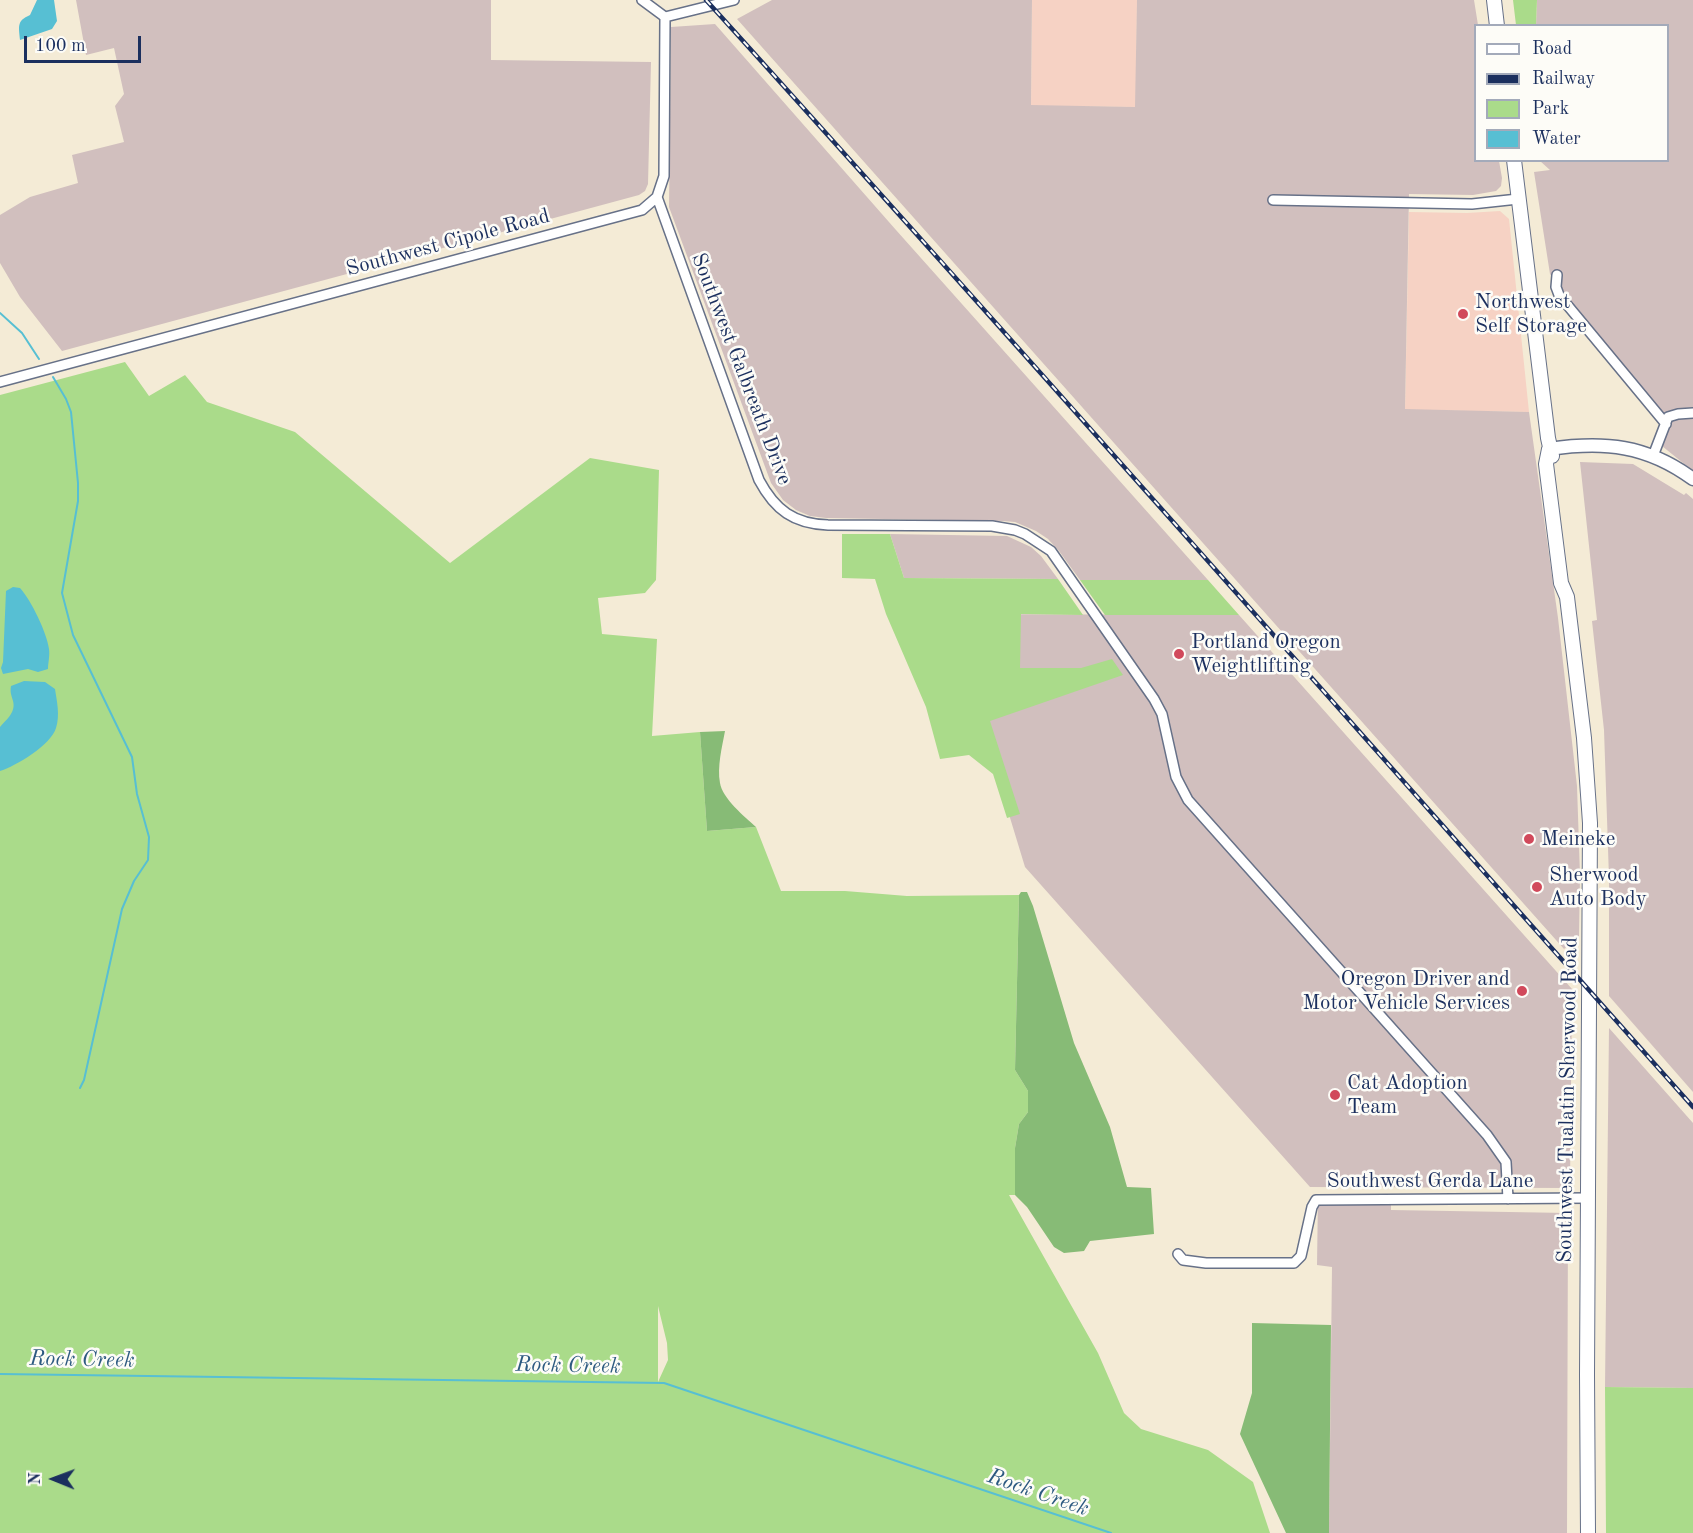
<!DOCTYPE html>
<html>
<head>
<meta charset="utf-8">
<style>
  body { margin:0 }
  #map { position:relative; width:1693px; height:1533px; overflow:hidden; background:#f4ebd6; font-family:"Old Standard TT",serif }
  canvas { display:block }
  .legend { position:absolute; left:1474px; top:24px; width:195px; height:138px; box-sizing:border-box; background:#fdfcf7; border:2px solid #a3aaba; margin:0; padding:8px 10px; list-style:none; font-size:18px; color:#1b2f5e }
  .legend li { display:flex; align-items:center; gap:12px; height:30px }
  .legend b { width:30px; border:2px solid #a3aaba }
  .north { position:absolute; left:24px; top:1449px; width:60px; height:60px; -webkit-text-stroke:4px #fdfcf7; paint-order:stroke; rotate:271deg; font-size:16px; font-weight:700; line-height:24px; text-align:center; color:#1b2f5e }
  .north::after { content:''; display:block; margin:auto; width:21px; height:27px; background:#1b2f5e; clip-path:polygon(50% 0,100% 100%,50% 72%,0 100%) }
  .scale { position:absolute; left:24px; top:36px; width:117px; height:27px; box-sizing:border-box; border:3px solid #1b2f5e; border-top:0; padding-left:8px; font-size:18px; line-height:21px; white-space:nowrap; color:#1b2f5e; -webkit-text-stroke:4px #fdfcf7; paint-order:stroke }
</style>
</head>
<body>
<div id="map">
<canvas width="1693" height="1533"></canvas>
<ul class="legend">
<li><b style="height:8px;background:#fff"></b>Road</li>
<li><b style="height:8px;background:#1b2f5e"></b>Railway</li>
<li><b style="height:16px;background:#aadb8a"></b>Park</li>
<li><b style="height:16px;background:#57bfd3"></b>Water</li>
</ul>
<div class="north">N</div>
<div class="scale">100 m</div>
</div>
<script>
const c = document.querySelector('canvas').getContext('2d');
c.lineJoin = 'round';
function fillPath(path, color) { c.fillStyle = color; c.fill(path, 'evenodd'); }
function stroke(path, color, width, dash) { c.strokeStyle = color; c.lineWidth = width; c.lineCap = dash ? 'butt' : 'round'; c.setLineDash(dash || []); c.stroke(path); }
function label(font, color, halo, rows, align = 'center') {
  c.font = font + ' "Old Standard TT",serif'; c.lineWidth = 5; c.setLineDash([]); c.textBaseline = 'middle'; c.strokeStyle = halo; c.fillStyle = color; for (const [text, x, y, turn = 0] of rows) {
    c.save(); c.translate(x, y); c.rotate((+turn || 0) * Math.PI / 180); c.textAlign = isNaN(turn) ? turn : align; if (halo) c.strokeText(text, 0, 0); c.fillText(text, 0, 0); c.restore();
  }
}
fillPath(new Path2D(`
  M1032,0H1137L1136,107L1031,106Z
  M1500,211L1509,219L1529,412L1405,410L1409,212L1467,213Z`), '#f6d2c4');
fillPath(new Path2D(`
  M76,0H491V60L651,62L648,184L645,191L639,195L62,351L20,297L0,263V215L30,197L78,183L72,155L124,142L115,106L124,94L114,48L86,55Z
  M772,0H1032L1031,105L1135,107L1137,0H1474L1478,25L1476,26V160L1499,161L1502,178L1501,186L1496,191L1473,195L1409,194L1405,409L1529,412L1558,618L1577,786L1580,875L1579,936L1564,949L737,19Z
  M1537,0H1693V471L1662,446L1673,414L1655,411L1550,274L1534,172L1550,170L1540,161L1668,160V26L1536,25Z
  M715,24L896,230L1208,580H1080L1059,551L1048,539L1036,531L1015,522L1003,521L826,518L810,516L796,510L783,500L771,483L669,207L671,27Z
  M1580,462L1633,464L1684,495L1686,493L1693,499V1092L1609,996V878L1604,730L1592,621L1597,620Z
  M890,534L1007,536L1031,547L1041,556L1058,579L904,578Z
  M948,614L1239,615L1572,989L1570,1184L1566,1188L1310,1187L1025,867Z
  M1609,1028L1693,1123V1388L1605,1387Z
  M1318,1196L1391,1197V1210L1568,1213L1567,1533H1329L1332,1267L1317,1265Z`), '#d1bfbe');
fillPath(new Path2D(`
  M1513,0H1537L1536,25H1516Z
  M125,362L149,396L185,375L207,402L295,432L450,563L590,458L659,470L656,580L645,593L598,598L602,634L657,639L652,736L700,732L707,831L756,827L781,891H845L907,896L1019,895L1015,1070L1028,1091V1112L1019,1124L1015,1148V1195H1009L1098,1353L1124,1413L1141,1429L1208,1450L1253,1482L1270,1533H0V395ZM658,1306L667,1343L668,1360L658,1382Z
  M842,534H890L904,578L1058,579L1083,615L1021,614L1020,668H1081L1112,659L1123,675L990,721L1020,814L1007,818L993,774L969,755L940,759L926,707L886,614L875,579L842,578Z
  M1080,580H1208L1239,615H1105Z
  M1605,1387L1693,1388V1533H1606Z`), '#aadb8a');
fillPath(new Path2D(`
  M725,731C722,747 717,767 720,783C722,798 745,817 756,827L707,831L700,732Z
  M1021,892H1027L1033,906L1074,1043L1110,1127L1127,1187L1151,1188L1154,1234L1090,1241L1084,1251L1064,1253L1054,1247L1027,1207L1015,1195V1148L1019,1124L1028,1112V1091L1015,1070L1019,895Z
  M1252,1323L1331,1325L1329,1533H1286L1240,1434L1252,1393Z`), '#87bb76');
fillPath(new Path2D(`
  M37,0H54L57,21L52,29L20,40C19,27 16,21 30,15Z
  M13,587L20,588C31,600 47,633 49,649C50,656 48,663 48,669L38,672L28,669L3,674L1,668L3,662L6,591Z
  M24,681L45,682L55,689C57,702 60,715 56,728C51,745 16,766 0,771V727C7,719 16,712 13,701C11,694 10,692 11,686Z`), '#57bfd3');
stroke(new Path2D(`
  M0,313L22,333L39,359
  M53,377L66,399L71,412L78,483V501L62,593L73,635L132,757L137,794L149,837L148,860L134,881L122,909L84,1080L80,1088
  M0,1374L664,1383L1111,1533`), '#57bfd3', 2);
const minor = new Path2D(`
  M642,0L665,17
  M665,17L734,0
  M657,197L759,480C775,510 794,524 828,525L992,526L1015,530L1025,534L1051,551L1154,699L1162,714L1176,777L1188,800L1487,1135L1506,1162L1508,1199
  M1273,200L1472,204L1518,199
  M1557,275L1556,287L1559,295L1666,424
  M0,382L642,210L657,197L664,176L665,17
  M1653,456L1668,417L1678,414L1693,413
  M1178,1254L1183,1260L1206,1263H1294L1301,1256L1312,1207L1316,1200L1588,1198`);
const major = new Path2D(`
  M1549,449C1604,441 1647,445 1693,479`);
const highway = new Path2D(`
  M1494,0L1497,26
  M1514,160L1548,438L1552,456
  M1549,449L1546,464L1561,583L1567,597L1584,738L1590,823L1587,1374L1588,1533`);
stroke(minor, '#677188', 12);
stroke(major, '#677188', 15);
stroke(highway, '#677188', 16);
stroke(minor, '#fff', 9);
stroke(major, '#fff', 12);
stroke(highway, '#fff', 14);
const rail = new Path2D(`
  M706,0C1038,367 1364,738 1693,1107`);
stroke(rail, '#1b2f5e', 4.5);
stroke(rail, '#fdfcf7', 2, [7]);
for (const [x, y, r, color] of [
  [1463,314,6,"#d1495b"],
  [1179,654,6,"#d1495b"],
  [1529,839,6,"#d1495b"],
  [1537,887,6,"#d1495b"],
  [1522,991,6,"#d1495b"],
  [1335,1095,6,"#d1495b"]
]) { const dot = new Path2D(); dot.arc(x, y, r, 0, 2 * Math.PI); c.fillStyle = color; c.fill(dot); stroke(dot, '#fdfcf7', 2); }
label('21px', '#1b2f5e', '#fdfcf7', [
  ["Southwest Cipole Road",448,243,-15],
  ["Southwest Galbreath Drive",741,369,69],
  ["Southwest Tualatin Sherwood Road",1568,1100,-89],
  ["Southwest Gerda Lane",1430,1181]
]);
label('21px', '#1b2f5e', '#fdfcf7', [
  ["Northwest",1475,302],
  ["Self Storage",1475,326],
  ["Portland Oregon",1191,642],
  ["Weightlifting",1191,666],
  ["Meineke",1541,839],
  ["Sherwood",1549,875],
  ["Auto Body",1549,899],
  ["Oregon Driver and",1510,979,"right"],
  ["Motor Vehicle Services",1510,1003,"right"],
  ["Cat Adoption",1347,1083],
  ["Team",1347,1107]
], 'left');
label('italic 22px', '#2d5a81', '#fdfcf7', [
  ["Rock Creek",82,1360,1],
  ["Rock Creek",568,1366,1],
  ["Rock Creek",1038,1493,19]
]);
</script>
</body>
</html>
